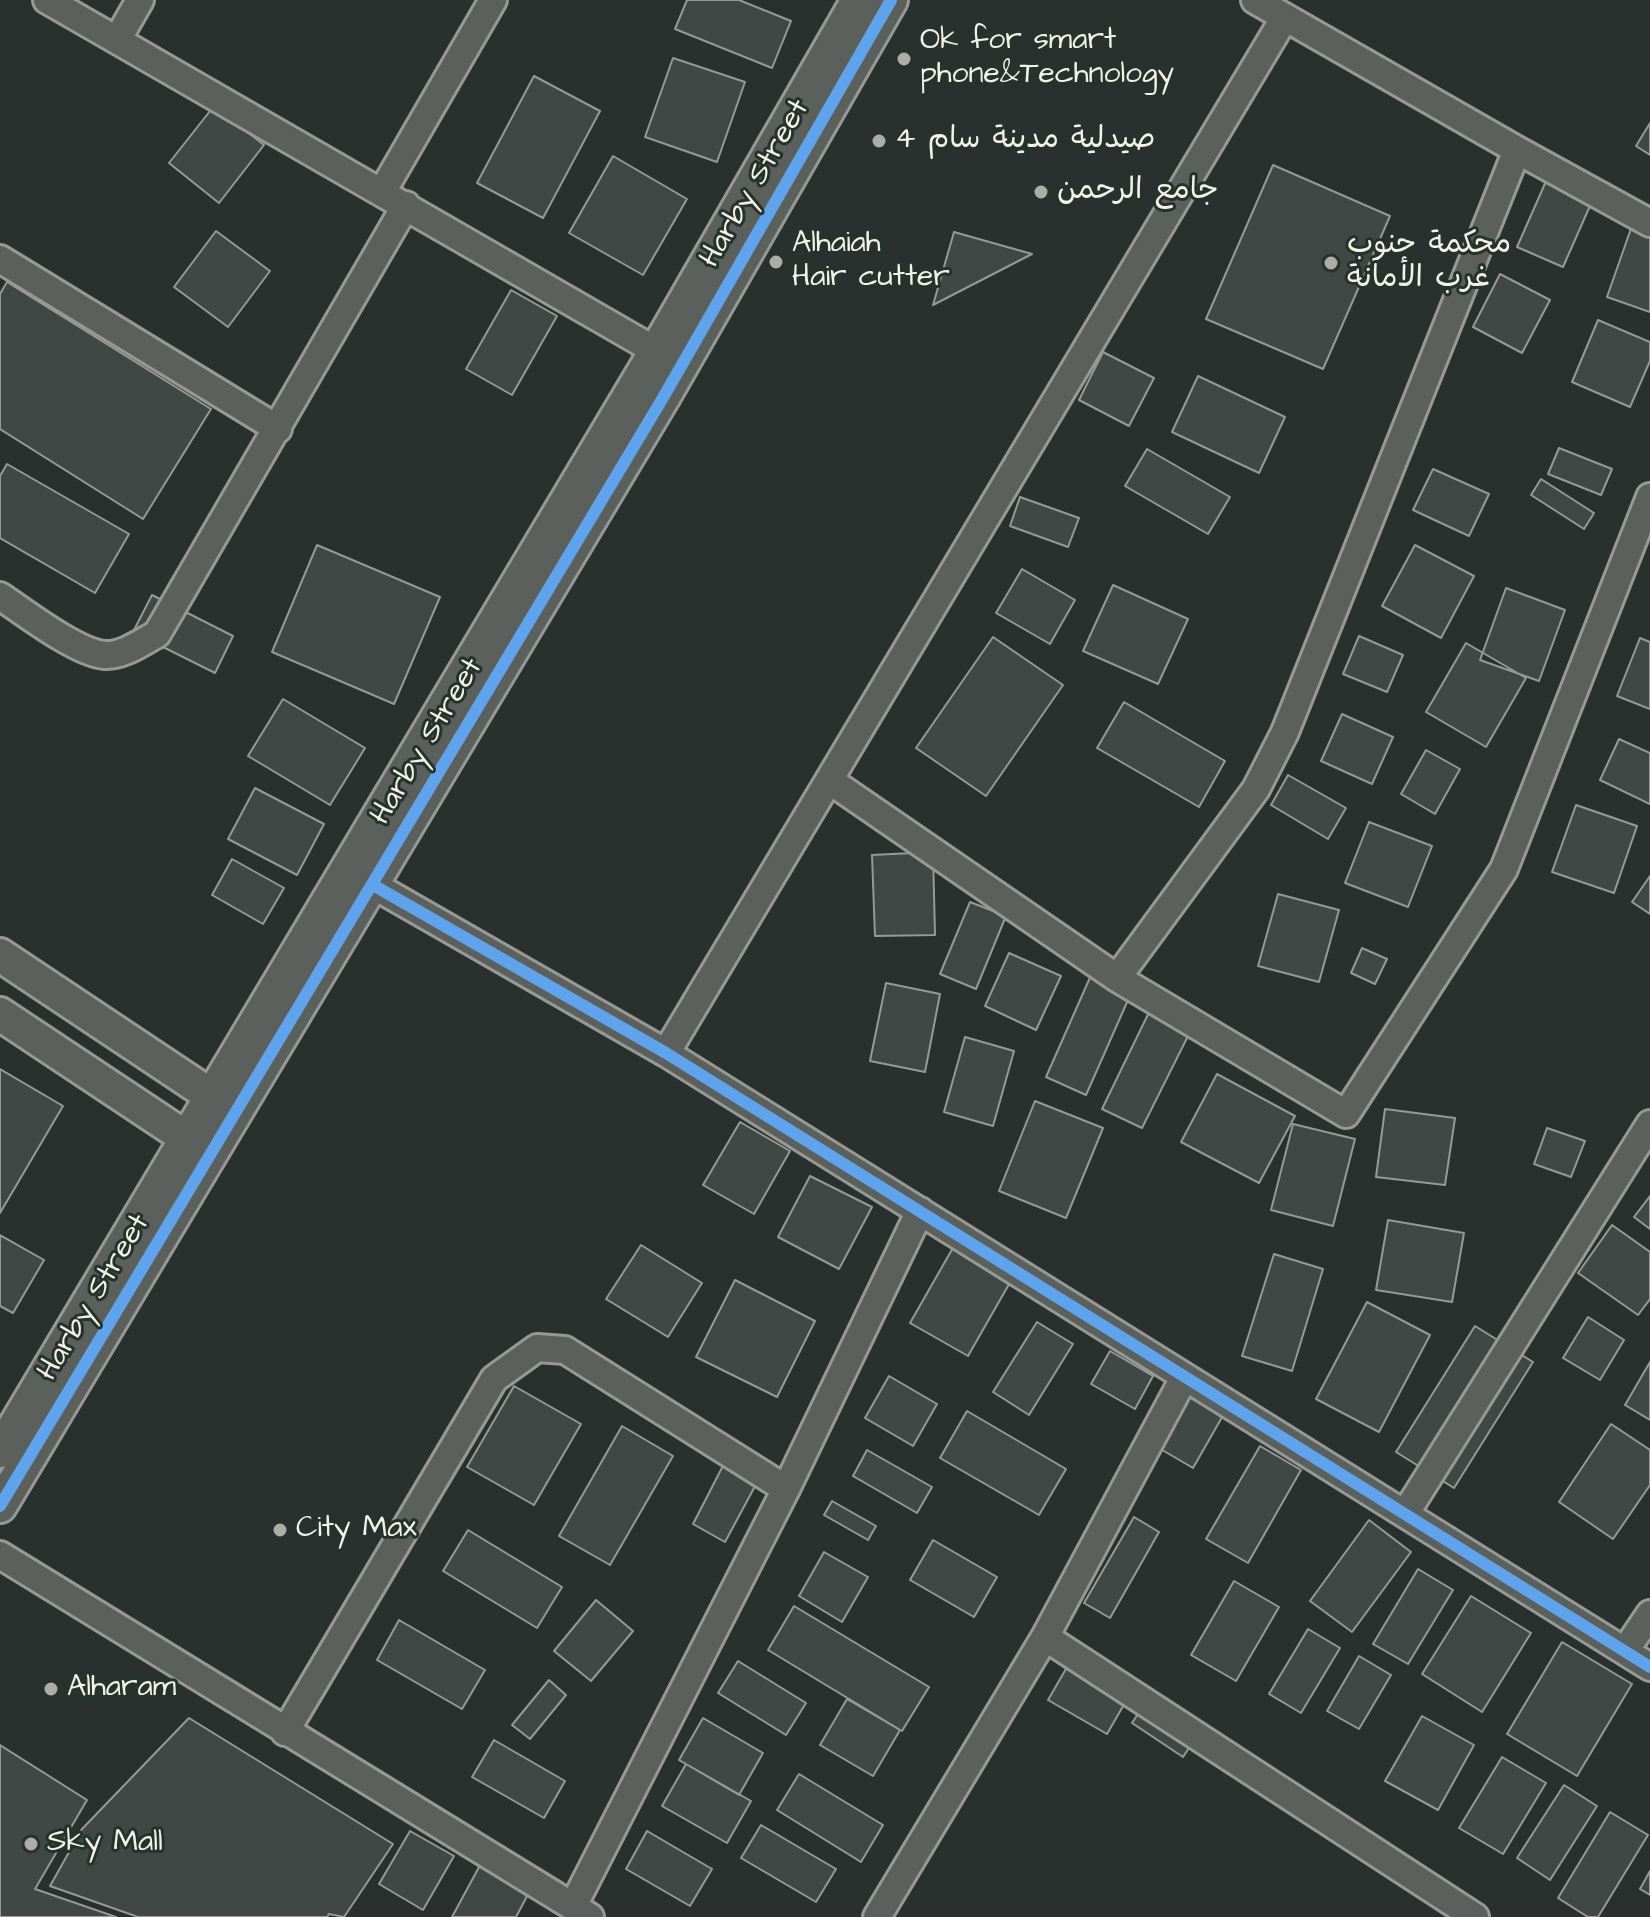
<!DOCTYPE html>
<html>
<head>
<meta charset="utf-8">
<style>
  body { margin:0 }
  canvas { display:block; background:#29302d }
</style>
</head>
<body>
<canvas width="1650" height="1917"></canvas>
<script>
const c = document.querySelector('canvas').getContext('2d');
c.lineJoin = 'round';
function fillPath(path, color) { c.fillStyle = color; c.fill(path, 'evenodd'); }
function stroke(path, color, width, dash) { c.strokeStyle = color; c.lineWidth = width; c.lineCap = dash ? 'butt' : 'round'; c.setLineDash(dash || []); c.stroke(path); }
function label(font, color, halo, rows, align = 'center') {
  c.font = font + ' "Architects Daughter","Playpen Sans Arabic",sans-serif'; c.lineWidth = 6; c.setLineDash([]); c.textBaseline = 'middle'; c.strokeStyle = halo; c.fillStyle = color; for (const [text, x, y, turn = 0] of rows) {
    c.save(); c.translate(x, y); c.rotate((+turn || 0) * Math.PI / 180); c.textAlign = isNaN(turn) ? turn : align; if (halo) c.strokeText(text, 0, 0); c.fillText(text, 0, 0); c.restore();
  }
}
const building = new Path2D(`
  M687,0H739L791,21L772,68L675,29Z
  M673,58L745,82L717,162L645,137Z
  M534,76L600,111L543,218L477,183Z
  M214,106L264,145L219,203L169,163Z
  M1650,123V155L1636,146Z
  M613,156L687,199L643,275L569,233Z
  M1273,165L1390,216L1323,369L1206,319Z
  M1547,179L1593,199L1563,267L1517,247Z
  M1634,220L1650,225V312L1607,297Z
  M216,231L270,271L228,327L174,287Z
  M954,232L1032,254L933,305Z
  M1500,274L1550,300L1522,353L1473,327Z
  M7,282L211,409L143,519L0,429V294Z
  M511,290L557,316L512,395L466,369Z
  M1598,320L1650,342V361L1630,407L1572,382Z
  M1103,352L1154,378L1129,426L1079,400Z
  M1198,376L1285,417L1259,473L1172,432Z
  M1559,448L1612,469L1601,495L1548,474Z
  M1147,449L1230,497L1208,534L1125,486Z
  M7,464L129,534L95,593L0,538V476Z
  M1433,469L1489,494L1469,536L1413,510Z
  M1541,479L1594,513L1584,529L1531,495Z
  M1020,497L1079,518L1068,547L1010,526Z
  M317,545L440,597L394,704L272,652Z
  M1415,545L1474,576L1441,638L1382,606Z
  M1022,569L1075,600L1050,644L996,613Z
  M1113,585L1188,619L1158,684L1083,651Z
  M1506,588L1565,610L1539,681L1480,660Z
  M152,595L233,636L215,673L133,632Z
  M1359,636L1403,655L1387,692L1343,674Z
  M993,637L1063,685L986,796L916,748Z
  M1640,638L1650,642V709L1617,696Z
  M1466,643L1526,678L1486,747L1426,712Z
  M283,699L365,748L330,805L248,756Z
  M1124,702L1225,761L1199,807L1097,748Z
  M1342,714L1393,737L1372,784L1321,761Z
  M1619,739L1650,753V804L1600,780Z
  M1426,750L1460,769L1435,814L1401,794Z
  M1288,775L1346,808L1328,839L1271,805Z
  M255,788L324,824L297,875L228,839Z
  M1576,805L1637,826L1614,893L1552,872Z
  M1369,822L1432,846L1408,907L1345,883Z
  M933,852L935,935L875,936L872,855Z
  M232,859L284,888L263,924L212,895Z
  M1650,876V914L1632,902Z
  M1278,894L1339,910L1319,982L1258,966Z
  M970,902L1006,916L976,989L940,974Z
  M1362,948L1387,959L1375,984L1351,973Z
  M1009,953L1061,976L1036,1030L985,1006Z
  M1092,973L1132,991L1086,1095L1046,1077Z
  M886,983L940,994L925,1072L870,1061Z
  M1154,1002L1195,1022L1142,1128L1102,1109Z
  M965,1037L1014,1051L993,1126L944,1112Z
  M0,1069L63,1106L0,1213Z
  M1217,1074L1295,1116L1259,1183L1181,1142Z
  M1035,1101L1103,1128L1066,1218L999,1191Z
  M1385,1109L1455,1118L1445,1185L1376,1177Z
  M740,1122L790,1151L754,1214L703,1185Z
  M1293,1124L1355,1139L1333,1226L1271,1210Z
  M1547,1128L1585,1141L1571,1177L1534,1164Z
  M810,1176L872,1207L839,1269L778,1237Z
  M1650,1196V1229L1634,1217Z
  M1388,1220L1464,1233L1452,1302L1376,1290Z
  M1612,1225L1650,1252V1299L1638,1315L1578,1273Z
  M0,1235L44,1260L13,1313L0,1306Z
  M641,1245L702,1283L668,1337L606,1299Z
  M954,1246L1012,1279L968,1356L910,1323Z
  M1274,1254L1323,1269L1292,1371L1242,1356Z
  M735,1280L815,1321L777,1397L696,1357Z
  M1367,1302L1430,1335L1379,1432L1316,1399Z
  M1588,1317L1624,1340L1600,1380L1563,1358Z
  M1037,1322L1073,1344L1029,1415L993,1392Z
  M1475,1326L1533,1362L1454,1488L1396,1452Z
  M1110,1351L1153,1376L1135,1409L1091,1384Z
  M1650,1362V1420L1625,1405Z
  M889,1376L937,1404L913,1446L865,1418Z
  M1172,1381L1225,1412L1193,1468L1140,1437Z
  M514,1386L581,1424L534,1505L467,1467Z
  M967,1411L1066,1469L1039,1515L940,1458Z
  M1611,1424L1650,1450V1485L1613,1539L1559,1502Z
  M622,1426L673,1456L610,1565L559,1536Z
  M1260,1446L1301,1470L1248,1563L1206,1539Z
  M867,1450L932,1487L917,1513L853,1476Z
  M727,1458L761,1475L725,1542L693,1524Z
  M832,1501L876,1526L868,1540L824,1515Z
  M1134,1517L1159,1532L1110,1618L1084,1603Z
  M1369,1520L1411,1552L1352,1632L1310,1601Z
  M468,1530L562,1587L537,1628L443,1571Z
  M933,1540L997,1577L974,1617L910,1580Z
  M824,1552L868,1577L842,1622L799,1596Z
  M1418,1569L1453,1590L1408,1664L1373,1644Z
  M1234,1581L1279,1607L1236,1681L1191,1655Z
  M1471,1596L1531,1633L1482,1712L1422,1674Z
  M596,1600L633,1631L591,1681L554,1651Z
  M794,1606L929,1687L902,1731L768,1650Z
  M399,1620L485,1670L462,1709L377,1660Z
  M1308,1629L1340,1648L1301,1713L1269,1694Z
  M1562,1642L1632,1684L1577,1776L1507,1734Z
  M1074,1655L1133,1689L1107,1734L1048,1700Z
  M1359,1656L1391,1675L1359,1729L1327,1711Z
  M738,1661L806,1703L786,1735L718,1693Z
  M549,1680L566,1695L530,1739L512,1725Z
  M1152,1692L1204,1725L1183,1757L1132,1723Z
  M847,1699L900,1730L873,1776L820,1745Z
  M1422,1716L1474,1745L1438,1810L1385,1781Z
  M189,1718L393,1844L344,1917L329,1914L327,1917H138L50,1886L82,1829Z
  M703,1718L763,1753L739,1795L679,1760Z
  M494,1740L565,1781L544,1818L472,1777Z
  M0,1745L87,1800L35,1889L116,1917H0Z
  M1502,1757L1546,1783L1503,1854L1459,1828Z
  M686,1764L751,1801L727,1843L662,1806Z
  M799,1774L883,1825L861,1862L777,1810Z
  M1564,1785L1597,1806L1550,1880L1517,1858Z
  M1610,1812L1648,1835L1598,1917H1588L1558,1898Z
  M761,1825L836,1869L816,1902L741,1858Z
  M410,1831L454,1856L423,1910L379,1884Z
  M647,1831L712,1869L690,1906L626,1869Z
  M485,1856L534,1883L516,1917H452Z
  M1650,1871V1895L1640,1889Z`);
fillPath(building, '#414744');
stroke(building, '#969996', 2);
const minor = new Path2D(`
  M47,0L656,351
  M1255,0L1517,150L1650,223
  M117,40L140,0
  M382,192L493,0
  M0,259L278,429
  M0,596C24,612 77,653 105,655C123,656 142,642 157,634L406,205
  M829,780L1117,978L1346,1114L1504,869L1650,497
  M373,885L666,1053L1650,1667
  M1117,978L1256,789L1285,732L1517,150
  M666,1053L1285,17
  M1405,1514L1650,1124
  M0,1555L590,1917
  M1045,1637L1475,1917
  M1625,1651L1650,1614
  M285,1732L494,1379L537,1348L565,1350L786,1489
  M573,1906L786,1489L920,1211
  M877,1917L1045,1637L1184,1378`);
const tertiary = new Path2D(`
  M0,955L213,1097
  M0,1014L188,1139
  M0,1451L656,351L858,0
  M0,1506L664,396L891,0`);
stroke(minor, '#969996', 32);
stroke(tertiary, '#969996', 38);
stroke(minor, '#5c605c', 26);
stroke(tertiary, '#5c605c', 32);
stroke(new Path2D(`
  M373,885L666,1053L1650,1667
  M0,1506L664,396L891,0`), '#60a3ed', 12);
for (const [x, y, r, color] of [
  [904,59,8,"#adada7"],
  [879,141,8,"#adada7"],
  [1041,192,8,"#adada7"],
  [776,262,8,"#adada7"],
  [1331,263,8,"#adada7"],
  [280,1530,8,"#adada7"],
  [51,1689,8,"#adada7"],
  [31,1844,8,"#adada7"]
]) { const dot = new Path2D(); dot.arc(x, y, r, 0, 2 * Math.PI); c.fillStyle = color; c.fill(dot); stroke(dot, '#26332d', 3); }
label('30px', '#f4f1e8', '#26332d', [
  ["Ok for smart",920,42],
  ["phone&Technology",920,76],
  ["صيدلية مدينة سام 4",895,141],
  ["جامع الرحمن",1057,192],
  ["Alhaiah",792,245],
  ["Hair cutter",792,279],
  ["محكمة جنوب",1347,246],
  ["غرب الأمانة",1347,280],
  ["City Max",296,1530],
  ["Alharam",67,1689],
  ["Sky Mall",47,1844]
], 'left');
label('30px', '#f4f1e8', '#26332d', [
  ["Harby Street",756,184,-60],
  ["Harby Street",428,742,-59],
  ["Harby Street",95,1298,-59]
]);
</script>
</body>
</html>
